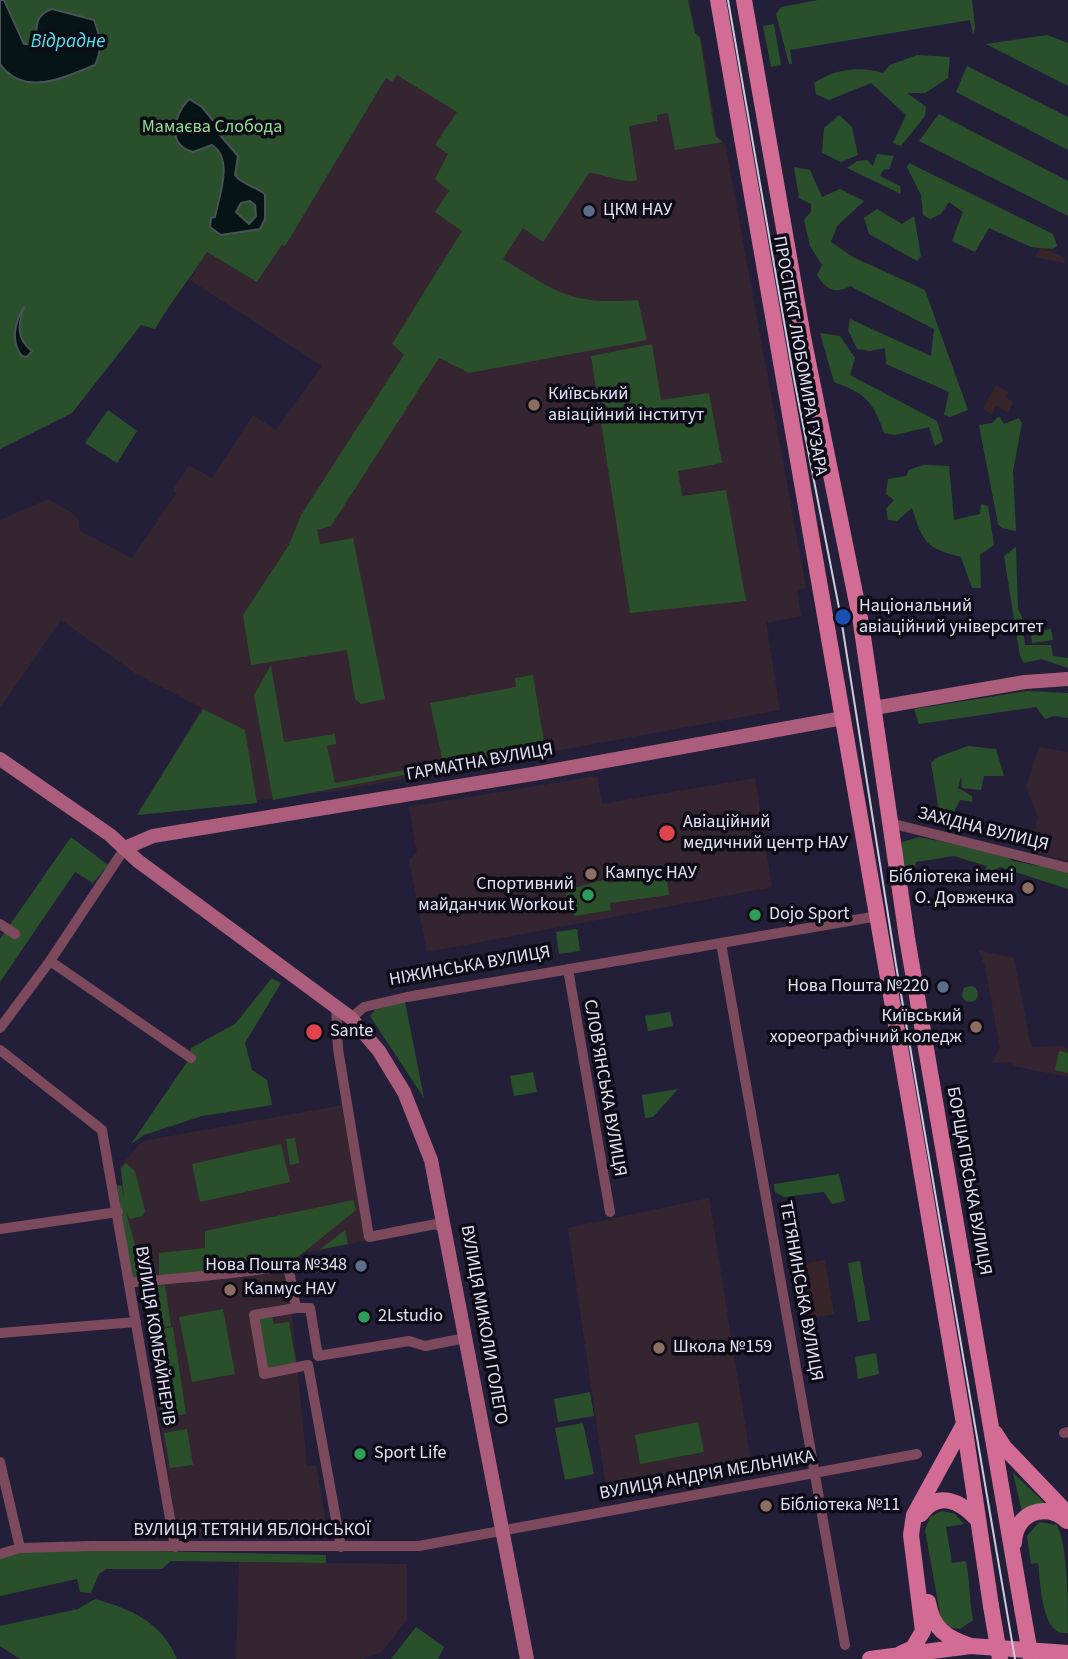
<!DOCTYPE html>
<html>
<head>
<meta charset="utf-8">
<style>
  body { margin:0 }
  canvas { display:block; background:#231f39 }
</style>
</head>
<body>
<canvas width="1068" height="1659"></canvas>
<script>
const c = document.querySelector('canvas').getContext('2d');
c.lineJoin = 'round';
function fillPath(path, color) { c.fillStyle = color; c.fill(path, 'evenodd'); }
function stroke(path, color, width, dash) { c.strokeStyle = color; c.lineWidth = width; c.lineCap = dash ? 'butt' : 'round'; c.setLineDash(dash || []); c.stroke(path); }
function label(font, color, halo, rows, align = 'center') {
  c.font = font + ' "Source Sans 3",sans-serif'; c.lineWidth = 7; c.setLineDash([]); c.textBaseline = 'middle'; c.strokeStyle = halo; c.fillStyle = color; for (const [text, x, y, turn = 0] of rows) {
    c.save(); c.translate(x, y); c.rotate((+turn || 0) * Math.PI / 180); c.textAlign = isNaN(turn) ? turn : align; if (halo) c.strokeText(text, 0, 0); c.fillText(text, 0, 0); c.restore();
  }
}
fillPath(new Path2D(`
  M1041,247L1065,258L1064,263L1035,257Z
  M996,385L1008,392L1005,397L1013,402L1008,412L996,406L992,414L983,409Z
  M825,1260L834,1314L805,1319L796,1265Z`), '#38252a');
fillPath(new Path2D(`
  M280,0H689L695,32L701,37L717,137L725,143L806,588L797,590L801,616L766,623L780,710L341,790L137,815L202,708L135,673L61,620L0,708V520L48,499L72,513L79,520L80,531L132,558L176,494L173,490L189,465L212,478L253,415L276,430L322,366L190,280L207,252L258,282L282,245H285L386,79Z
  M1039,747L1068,752V861L1030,851L1038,817L1026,787Z
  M597,776L602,804L755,778L772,887L427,952L409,860L417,852L409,807Z
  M978,950L1014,958L1031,1047L1063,1046L1068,1050V1077L1013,1066L1012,1062L992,1063L1000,1048L985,966Z
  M343,1105L369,1240L286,1256L307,1466L316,1465L328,1535L177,1533L140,1285L133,1286L120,1167L143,1141Z
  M709,1198L752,1468L607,1495L568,1228Z
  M239,1562L407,1564V1620L382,1652L363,1659H236Z`), '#342531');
fillPath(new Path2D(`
  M0,0H688L695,33L700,38L715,135L722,142L675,150L668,113L657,115V121L629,126L637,180C624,184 604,174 589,173L543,242L523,228L503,259C558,293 570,305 638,300L647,340L469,373L439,358L331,526L317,530L320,544L353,538L385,699L361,704L355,699L347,650L251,665L243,615L289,545L301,515L404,355L392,344L462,231L435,212L449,191L435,179L448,154L435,145L457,112L397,75L392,82L386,78L285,246L282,245L257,282L207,252C190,279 171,301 155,329L141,325L72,413L0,449Z
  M818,0H972L975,28L973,34L970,20L790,50L792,64H789L776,14L781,7Z
  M774,24L781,65L771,67L763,26Z
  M1047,35L1068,43V86L986,44Z
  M917,55L950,57L948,78L925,93H907L926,107L925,116L901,146L893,143L906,115L871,83L829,100L816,94L814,83C836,69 859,66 883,73L890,65Z
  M967,66L1068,117V150L956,92Z
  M939,114L1068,181V216L919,141Z
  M839,115L852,127L858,155L841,162L822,153L824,128Z
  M877,154L894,156L889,169L883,170L880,176L900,186L901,194L847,168L857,161L867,160L873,166Z
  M909,163L1053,234L1057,246L1052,249L1031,247L989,228L975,252L952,241L963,212L949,202L941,214L930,219L923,215L921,195L907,167Z
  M794,167L810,170L822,197L840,189L864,201L837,226L831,242L853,257L925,290L968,410L950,417L944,415L949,392L886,364L885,348L870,351L857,349L848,330L850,319L931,356L934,329L850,286C834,295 826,289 817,275L822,265L810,246L804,220L811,212V204L799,198Z
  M877,209L902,224L914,216L921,256L917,261L869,234L864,218Z
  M820,333L840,336L855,358L850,375L937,421L943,441L935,446L929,427L895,435L884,433C872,400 866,394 834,382Z
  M652,344L661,400L709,393L722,463L678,471L682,496L726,490L746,601L630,613L591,356Z
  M108,410L137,431L117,463L85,443Z
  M999,416L1004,424L1019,418L1022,423L1013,471L1016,531L1002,528L998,524L979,425L992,423Z
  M923,465L949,466L954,520L980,514L981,504L988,506L994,545L980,555L981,588H972L961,557C925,548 923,542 912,508L897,521L888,520L886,509L894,500L886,494L888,479L906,476L909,470Z
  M1016,547L1018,609L1022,617L1025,645H1051L1053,656L1068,658V668L1041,659L1024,663L1020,656L1004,556Z
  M1051,629L1053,640L1032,643L1031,633Z
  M271,665L284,742L335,734L336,744L327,746L335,783L443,763L430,703L516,687L515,678L533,675L545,748L273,800L254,695Z
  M1027,691L1068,693V718L1054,716L1045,719L1036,707L919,724L914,709Z
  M203,709L245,730L257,803L137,815Z
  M968,746L996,749L1004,776H984L981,790L962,788L961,776L958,788L972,796V802L960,800L947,825L941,823L931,763L938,757Z
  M71,837L108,865L93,883L75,872L0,982V939Z
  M919,837L1002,854L1013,861L1068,871V889L1000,867L981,878L987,866L954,856L916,862L914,873H907L899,843Z
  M666,875L669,895L610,903L611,910L575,916L569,911L565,890L608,879L609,883Z
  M577,929L580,951L559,954L556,932Z
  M272,978L281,983L245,1043L252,1070L267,1080L272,1105L202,1116L144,1135L131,1144L189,1059L191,1048L235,1024Z
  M962 994a8 8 0 1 1 16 0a8 8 0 1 1-16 0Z
  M405,1002L424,1098L370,1016L377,1008Z
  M670,1012L673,1026L648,1031L645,1016Z
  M1059,1051L1068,1053V1073L1055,1070Z
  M533,1072L537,1092L514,1096L510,1076Z
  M678,1089L653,1117L645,1118L642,1095Z
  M295,1138L299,1163L290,1165L286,1139Z
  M281,1144L290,1182L200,1202L192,1164Z
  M126,1163L135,1171L145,1211L143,1216L130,1219L126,1212L139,1260L147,1259L146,1253H151L157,1277L132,1278L117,1186L121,1185L124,1198L121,1169Z
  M839,1174L845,1201L832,1204L824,1192L784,1197L775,1192L774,1184Z
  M353,1200L356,1210L288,1265L159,1278V1253L205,1248V1231Z
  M345,1230L348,1244L319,1250Z
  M860,1261L870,1320L858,1322L848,1263Z
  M165,1285L171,1326L152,1329L145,1288Z
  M223,1309L235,1374L192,1382L179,1317Z
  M272,1316L274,1324L289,1322L296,1363L267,1370L258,1318Z
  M173,1327L186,1414L162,1417L149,1331Z
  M876,1353L879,1374L858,1379L855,1357Z
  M590,1392L594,1416L558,1422L554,1399Z
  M698,1422L704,1452L640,1464L635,1435Z
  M583,1423L594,1474L565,1480L555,1428Z
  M187,1429L193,1465L170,1468L164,1433Z
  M1013,1473L1048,1506L1022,1512Z
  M942,1511L955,1514L964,1524L946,1527L952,1563L966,1561C970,1581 969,1599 973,1620L960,1629L949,1627L941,1619L925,1530L930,1517Z
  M1039,1522L1057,1525C1068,1546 1068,1606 1068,1633C1041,1637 1041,1583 1038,1563L1031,1564L1027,1536Z
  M20,1548L326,1555V1563L171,1561L162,1569H106L99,1574L91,1593L80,1592L77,1579L0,1596V1554Z
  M95,1599C131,1609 162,1622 177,1659H20L0,1646V1626L78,1609Z
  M416,1627L444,1647L438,1659H391Z`), '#29502a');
const water = new Path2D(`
  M0,0H4L24,44H32L37,39C35,24 37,14 52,9L94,20C100,36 103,49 95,65C64,77 25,98 0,64Z
  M189,99L202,107L215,123L214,128L238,156L235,175C242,185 255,186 265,194V219L260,229L221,235L210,227L211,218L215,217C219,196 234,159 212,145L193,152C165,144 175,114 189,99ZM250,201L255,205L256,216L249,224L236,212L241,203Z
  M24,307C18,324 16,339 32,351L27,357L22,356C10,342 15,321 24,307Z`);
fillPath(water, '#061415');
stroke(water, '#485258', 2);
stroke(new Path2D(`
  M890,823L1068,868
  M0,924L15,934
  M721,943L845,1645
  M50,961L191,1058
  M568,969L610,1212
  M336,1006L338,1049L369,1237L436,1224L447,1231
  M351,1018L364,1007L407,997L878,916
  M0,1028L50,961L125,848
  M0,1050L102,1130L175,1547
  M0,1229L118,1212
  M129,1283C182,1277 235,1275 288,1265L296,1308H310L318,1356L409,1341L425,1346L465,1338
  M296,1308L254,1315L264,1374L308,1365L341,1547
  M0,1333L136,1322
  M1064,1433L1068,1432
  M0,1462L20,1548
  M0,1554L20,1548L93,1546H419L917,1454`), '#7c4a5c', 10);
stroke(new Path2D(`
  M874,708L1025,682L1068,679
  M0,759L110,835L138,861L351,1018L379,1051L404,1092L431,1160L527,1659
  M125,848L153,836L539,773L843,718`), '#ad5d7c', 14);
stroke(new Path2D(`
  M718,0L913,1122L964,1424L991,1606
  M744,0L803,337L861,623L907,938L1022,1608
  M995,1433L1004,1447L1068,1514
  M921,1514C938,1490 960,1501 977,1519
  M1014,1543C1015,1513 1045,1501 1067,1521
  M928,1602C932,1628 946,1638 971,1646
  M900,1654L913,1648L923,1631L911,1535L914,1515L964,1424
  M870,1659L971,1646L1068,1653`), '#d36c95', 16);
stroke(new Path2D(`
  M728,0L794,379L841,618L896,965L1015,1659`), '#cccbdd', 2);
stroke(new Path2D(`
  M991,1606L1000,1659
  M1022,1608L1031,1659`), '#d36c95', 16);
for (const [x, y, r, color] of [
  [589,211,7,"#5c6f8a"],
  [534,405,7,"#8d6e63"],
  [843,617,9,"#1a4fb4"],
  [667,833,9,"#e0444e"],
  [591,874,7,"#8d6e63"],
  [1028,888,7,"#8d6e63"],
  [588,895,7,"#2e9e5b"],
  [755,915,7,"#2e9e5b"],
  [943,987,7,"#5c6f8a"],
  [976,1027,7,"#8d6e63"],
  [314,1032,9,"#e0444e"],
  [361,1266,7,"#5c6f8a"],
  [230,1290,7,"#8d6e63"],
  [364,1317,7,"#2e9e5b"],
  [659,1348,7,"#8d6e63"],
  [360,1454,7,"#2e9e5b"],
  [766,1506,7,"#8d6e63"]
]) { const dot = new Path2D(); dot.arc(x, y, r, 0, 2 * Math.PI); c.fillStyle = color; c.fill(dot); stroke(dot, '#0c0b16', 2.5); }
label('18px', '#92df93', '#0c0b16', [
  ["Мамаєва Слобода",212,128]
]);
label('18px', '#e3e2f3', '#0c0b16', [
  ["ЦКМ НАУ",603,211],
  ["Київський",548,395],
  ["авіаційний інститут",548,416],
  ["Національний",859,607],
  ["авіаційний університет",859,628],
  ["Авіаційний",683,823],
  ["медичний центр НАУ",683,844],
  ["Кампус НАУ",605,874],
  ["Бібліотека імені",1014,878,"right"],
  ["О. Довженка",1014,899,"right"],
  ["Спортивний",574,885,"right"],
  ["майданчик Workout",574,906,"right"],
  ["Dojo Sport",769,915],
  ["Нова Пошта №220",929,987,"right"],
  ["Київський",962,1017,"right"],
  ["хореографічний коледж",962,1038,"right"],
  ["Sante",330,1032],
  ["Нова Пошта №348",347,1266,"right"],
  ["Капмус НАУ",244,1290],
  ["2Lstudio",378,1317],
  ["Школа №159",673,1348],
  ["Sport Life",374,1454],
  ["Бібліотека №11",780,1506]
], 'left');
label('18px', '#e3e2f3', '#0c0b16', [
  ["ПРОСПЕКТ ЛЮБОМИРА ГУЗАРА",799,356,80],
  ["ГАРМАТНА ВУЛИЦЯ",480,763,-10],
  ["ЗАХІДНА ВУЛИЦЯ",983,830,14],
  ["НІЖИНСЬКА ВУЛИЦЯ",470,967,-10],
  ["СЛОВ'ЯНСЬКА ВУЛИЦЯ",604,1088,80],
  ["БОРЩАГІВСЬКА ВУЛИЦЯ",968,1181,80],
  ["ТЕТЯНИНСЬКА ВУЛИЦЯ",800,1291,80],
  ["ВУЛИЦЯ МИКОЛИ ГОЛЕГО",483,1325,80],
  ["ВУЛИЦЯ КОМБАЙНЕРІВ",154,1336,81],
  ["ВУЛИЦЯ АНДРІЯ МЕЛЬНИКА",707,1476,-10],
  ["ВУЛИЦЯ ТЕТЯНИ ЯБЛОНСЬКОЇ",252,1531]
]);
label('italic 19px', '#48eaf6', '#0c0b16', [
  ["Відрадне",68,43]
]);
</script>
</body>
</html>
